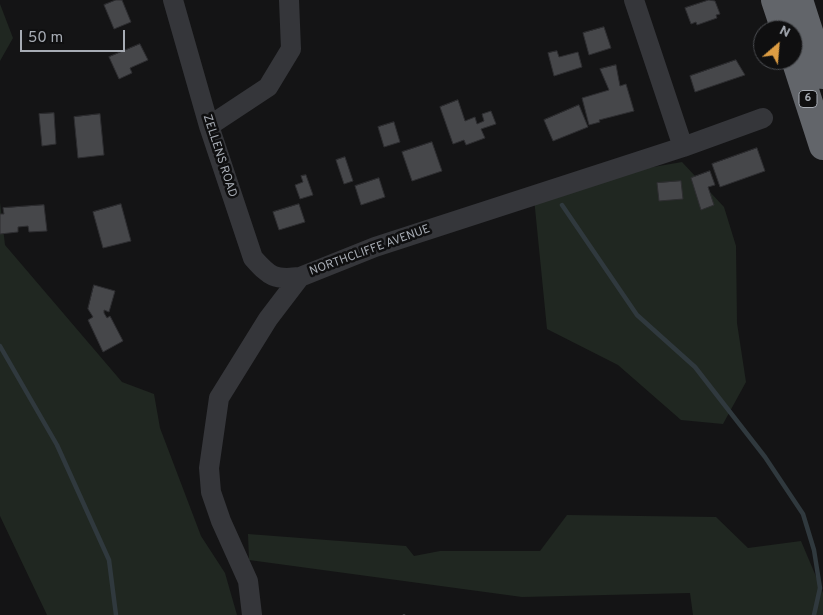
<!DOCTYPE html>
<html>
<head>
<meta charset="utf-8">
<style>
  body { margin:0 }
  #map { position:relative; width:823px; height:615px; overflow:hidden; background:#141415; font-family:Overpass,sans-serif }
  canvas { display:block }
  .north { position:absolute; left:753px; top:20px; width:50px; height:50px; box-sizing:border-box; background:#0f0f10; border:1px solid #4c4e52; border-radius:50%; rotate:27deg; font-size:14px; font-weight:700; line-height:20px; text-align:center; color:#a7acb4 }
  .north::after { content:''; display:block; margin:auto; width:18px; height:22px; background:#dd9d43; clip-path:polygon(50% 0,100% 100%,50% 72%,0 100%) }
  .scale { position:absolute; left:20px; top:30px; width:105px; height:22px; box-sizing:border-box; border:2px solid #a7acb4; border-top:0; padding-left:6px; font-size:15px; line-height:18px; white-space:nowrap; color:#a7acb4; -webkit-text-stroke:4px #0f0f10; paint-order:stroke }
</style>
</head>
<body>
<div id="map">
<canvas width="823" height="615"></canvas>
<div class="north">N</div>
<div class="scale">50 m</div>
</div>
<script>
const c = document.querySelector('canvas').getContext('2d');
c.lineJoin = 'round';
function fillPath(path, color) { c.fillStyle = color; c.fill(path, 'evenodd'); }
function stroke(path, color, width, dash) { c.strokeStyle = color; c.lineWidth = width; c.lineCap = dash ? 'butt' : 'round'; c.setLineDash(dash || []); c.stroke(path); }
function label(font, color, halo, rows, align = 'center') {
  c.font = font + ' Overpass,sans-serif'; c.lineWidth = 5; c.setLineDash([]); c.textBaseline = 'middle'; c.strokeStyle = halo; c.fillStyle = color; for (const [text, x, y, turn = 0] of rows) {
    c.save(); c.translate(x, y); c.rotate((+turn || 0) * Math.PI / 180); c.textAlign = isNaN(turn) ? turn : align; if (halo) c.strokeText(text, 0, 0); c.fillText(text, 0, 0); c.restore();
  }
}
fillPath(new Path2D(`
  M0,4L13,38L0,61Z
  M682,162L724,207L736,246L737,323L746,382L723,424L681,420L618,365L547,329L533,188Z
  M0,202L5,245L122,382L154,394L160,428L201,536L225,573L237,615H47L0,516Z
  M567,515L716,517L748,548L801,541L823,593V615H693L690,593L522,597L249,560L248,534L406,546L414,556L440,551H540Z`), '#202721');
stroke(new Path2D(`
  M562,205L637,315L695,367L765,457L803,514L814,550L820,588L814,615
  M0,346L57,445L109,560L116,615`), '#30393e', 4.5);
const building = new Path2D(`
  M116,0H122L131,22L114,29L104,5Z
  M709,0L715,1L720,14L716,15L717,18L697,25L696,22L691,24L685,8Z
  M604,27L611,48L589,55L583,33Z
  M140,44L148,60L130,68L132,73L119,79L109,57Z
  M557,51L559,57L578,52L582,67L554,76L548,53Z
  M736,60L745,75L695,92L690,76Z
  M616,65L620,86L626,84L634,111L599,120L600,122L589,125L582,98L609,90L600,69Z
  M458,100L465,121L475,117L477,124L484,121L482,114L491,111L496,124L481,129L485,138L466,145L464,140L453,144L440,107Z
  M579,105L588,127L553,141L544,120Z
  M54,113L56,144L42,146L39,114Z
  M100,114L104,155L78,158L74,117Z
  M394,122L400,142L384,147L378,127Z
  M432,142L442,171L412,181L402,152Z
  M757,148L765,171L720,187L712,164Z
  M345,157L353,181L344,184L336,160Z
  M710,171L715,185L708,187L714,205L701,210L691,178Z
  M306,175L313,195L300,199L295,185L303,182L301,176Z
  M379,178L385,197L361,205L355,186Z
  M681,181L683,199L659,201L657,183Z
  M121,204L131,241L103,248L93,212Z
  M299,204L305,222L279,230L273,212Z
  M44,205L47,231L29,232L28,226L18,227V232L0,234V214H4L3,208Z
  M94,285L115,291L109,312L104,310V313L107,318L110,316L123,341L103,352L88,320L93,317L88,309Z`);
fillPath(building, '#46474a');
stroke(building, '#2e2e31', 1);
stroke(new Path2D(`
  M404,615V614`), '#3b3d40', 2.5, [2.5, 4]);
stroke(new Path2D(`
  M173,0L209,126L253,258C270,277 274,280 300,277
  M634,0L683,147
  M209,126L268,87L291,49L289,0
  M252,615L248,581L221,521L211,492L209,468L219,398L268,319L300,277L375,247L683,147L763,118`), '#35363a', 20);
stroke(new Path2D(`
  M775,0L785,30
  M799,0L823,75
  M793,53L823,146`), '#62656a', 28);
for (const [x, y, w] of [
  [808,99,18]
]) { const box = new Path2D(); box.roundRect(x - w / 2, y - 8.5, w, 17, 4); c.fillStyle = '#0f0f10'; c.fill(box); stroke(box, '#a7acb4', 1); }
label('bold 11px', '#a7acb4', null, [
  ["6",808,99]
]);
label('12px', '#a7acb4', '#0f0f10', [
  ["ZELLENS ROAD",219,156,72],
  ["NORTHCLIFFE AVENUE",370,251,-20]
]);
</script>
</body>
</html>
